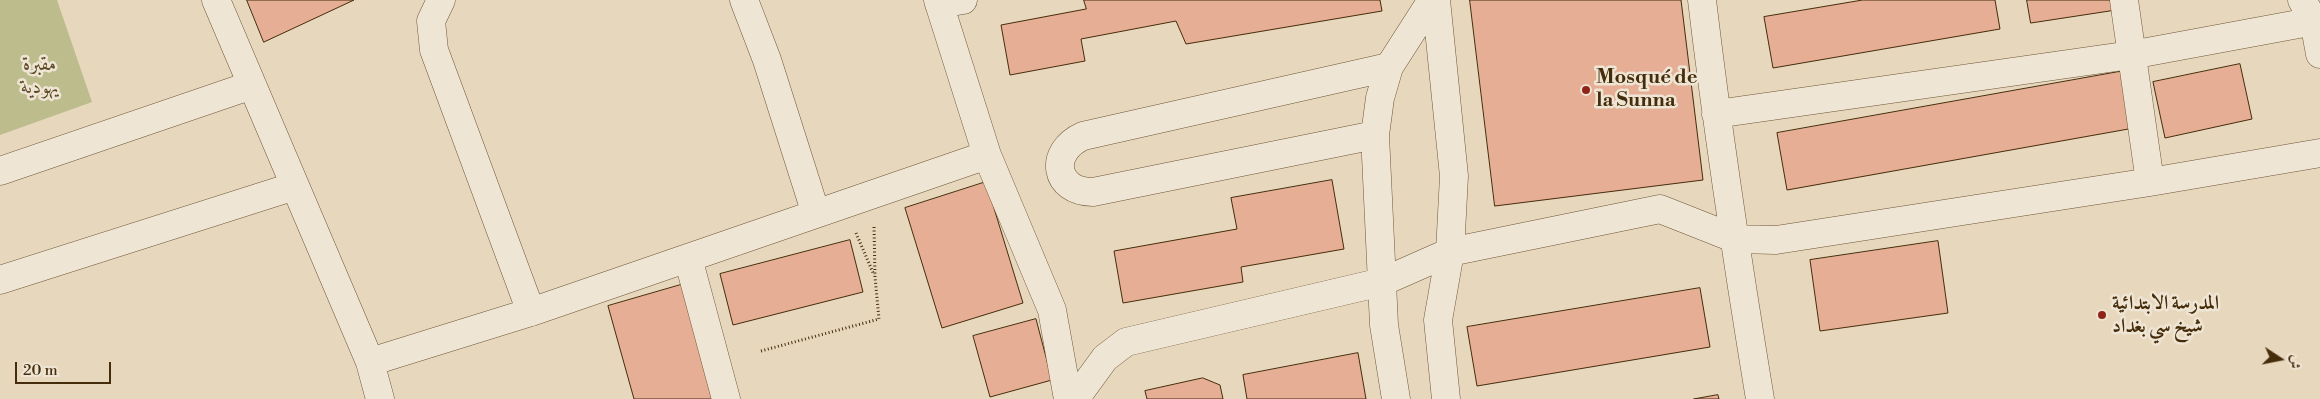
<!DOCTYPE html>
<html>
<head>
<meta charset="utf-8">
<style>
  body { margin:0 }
  #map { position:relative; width:2320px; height:399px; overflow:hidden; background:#e7d7bd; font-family:"Libre Bodoni",Amiri,serif }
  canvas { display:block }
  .north { position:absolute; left:2255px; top:334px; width:50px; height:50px; -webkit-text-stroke:4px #efe5d4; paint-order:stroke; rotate:101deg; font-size:14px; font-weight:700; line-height:20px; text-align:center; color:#452c0a }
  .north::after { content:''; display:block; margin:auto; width:18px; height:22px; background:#452c0a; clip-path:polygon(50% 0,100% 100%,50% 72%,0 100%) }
  .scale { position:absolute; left:15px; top:362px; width:96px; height:22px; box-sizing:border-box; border:2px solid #452c0a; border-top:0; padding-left:6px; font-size:15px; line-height:18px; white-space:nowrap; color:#452c0a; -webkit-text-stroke:4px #efe5d4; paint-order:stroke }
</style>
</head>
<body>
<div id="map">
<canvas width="2320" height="399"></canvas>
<div class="north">ش</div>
<div class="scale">20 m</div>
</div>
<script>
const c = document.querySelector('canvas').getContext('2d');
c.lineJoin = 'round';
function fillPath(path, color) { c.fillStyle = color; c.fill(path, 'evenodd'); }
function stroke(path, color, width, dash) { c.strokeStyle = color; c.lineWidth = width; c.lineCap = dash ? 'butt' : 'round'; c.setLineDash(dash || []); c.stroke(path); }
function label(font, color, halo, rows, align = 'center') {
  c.font = font + ' "Libre Bodoni",Amiri,serif'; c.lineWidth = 5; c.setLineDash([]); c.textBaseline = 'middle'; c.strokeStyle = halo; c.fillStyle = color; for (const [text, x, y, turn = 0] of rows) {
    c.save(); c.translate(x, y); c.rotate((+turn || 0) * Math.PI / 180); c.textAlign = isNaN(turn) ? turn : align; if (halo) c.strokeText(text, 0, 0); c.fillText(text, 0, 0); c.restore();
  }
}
fillPath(new Path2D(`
  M0,0H57L92,102L0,135Z`), '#bcbc8c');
const building = new Path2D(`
  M247,0H354L264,42Z
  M1084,0H1380L1382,11L1186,44L1176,21L1081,39L1085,61L1010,75L1001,25L1086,9Z
  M1470,0H1681L1703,180L1495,206Z
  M1863,0H1995L2000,29L1773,68L1764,17Z
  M2027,0H2115L2116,10L2031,23Z
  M2240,64L2252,119L2165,138L2153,82Z
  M2124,71L2134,128L1787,190L1777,133Z
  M1332,180L1344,249L1241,267L1243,282L1123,303L1114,251L1237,229L1231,198Z
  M986,182L1023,303L942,328L905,208Z
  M850,240L863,292L733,325L720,274Z
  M1938,241L1948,313L1820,331L1810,260Z
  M684,284L715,399H634L608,306Z
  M1700,288L1710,347L1477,386L1467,327Z
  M1036,319L1052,380L990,397L973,336Z
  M1358,353L1366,399H1247L1243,375Z
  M1203,378L1220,385L1223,399H1147L1145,391Z
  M1718,395L1719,399H1694Z`);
fillPath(building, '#e5ae95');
stroke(building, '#452c0a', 1);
const minor = new Path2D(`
  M216,0L370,362L380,399
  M441,0L431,21L434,50L531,312
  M744,0L767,60L816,214
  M938,0L987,155L1052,310L1068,399
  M1436,0L1454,176L1450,252L1438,320L1446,399
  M1702,0C1718,134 1738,266 1760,399
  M2124,0L2150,182
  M2302,0L2314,21L2320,54
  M939,4L963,0
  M1716,114L2131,55L2320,20
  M1375,135L1093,192C1054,192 1048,152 1083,136L1389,67
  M0,171L252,85
  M688,258L726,399
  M0,280L295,186
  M370,362L531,312L987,155
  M1075,399L1105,358L1126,342L1382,282L1450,252L1660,209L1736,239L1776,240L2150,182L2320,153
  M1396,399L1384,325L1375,135L1380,98L1389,67L1432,0`);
stroke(minor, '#6e5737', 29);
stroke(new Path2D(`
  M856,233L874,275
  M761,351L879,319L875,277L874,225`), '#452c0a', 3, [1, 2.5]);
stroke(minor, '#efe5d4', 28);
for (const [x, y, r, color] of [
  [1586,90,5,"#8f2418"],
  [2102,315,5,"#8f2418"]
]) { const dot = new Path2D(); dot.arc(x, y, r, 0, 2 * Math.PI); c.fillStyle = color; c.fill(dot); stroke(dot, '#efe5d4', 2); }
label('italic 20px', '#5d4924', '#efe5d4', [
  ["مقبرة",40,65],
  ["يهودية",40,88]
]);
label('bold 20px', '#452c0a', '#efe5d4', [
  ["Mosqué de",1596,78],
  ["la Sunna",1596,101],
  ["المدرسة الابتدائية",2112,304],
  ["شيخ سي بغداد",2112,327]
], 'left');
</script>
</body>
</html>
